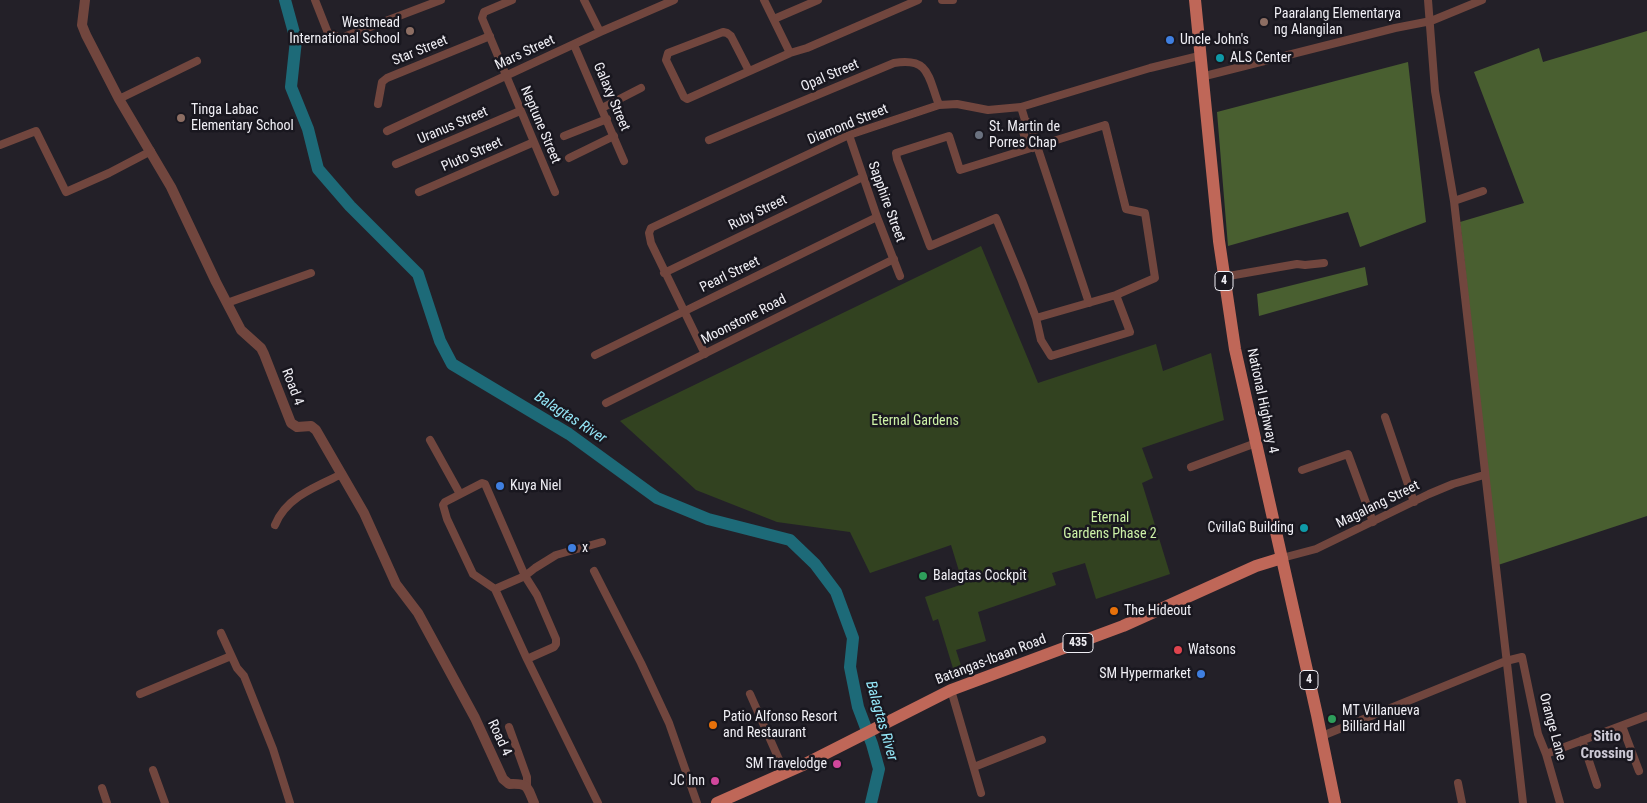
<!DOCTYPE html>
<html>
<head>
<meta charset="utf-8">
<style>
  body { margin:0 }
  canvas { display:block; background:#232028 }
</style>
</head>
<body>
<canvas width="1647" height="803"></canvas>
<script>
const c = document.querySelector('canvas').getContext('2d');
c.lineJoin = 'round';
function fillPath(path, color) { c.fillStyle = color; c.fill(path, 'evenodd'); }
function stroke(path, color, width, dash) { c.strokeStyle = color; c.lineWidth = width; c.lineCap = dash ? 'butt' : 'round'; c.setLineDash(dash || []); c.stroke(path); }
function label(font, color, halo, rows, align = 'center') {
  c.font = font + ' "Roboto Condensed",sans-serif'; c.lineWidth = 5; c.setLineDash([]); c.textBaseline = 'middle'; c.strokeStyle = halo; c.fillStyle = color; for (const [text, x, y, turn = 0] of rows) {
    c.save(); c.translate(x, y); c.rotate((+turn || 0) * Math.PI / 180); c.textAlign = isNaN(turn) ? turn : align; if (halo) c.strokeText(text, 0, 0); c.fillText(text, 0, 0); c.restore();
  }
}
fillPath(new Path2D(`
  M981,246L1038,383L1156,344L1163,371L1211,353L1224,420L1142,448L1153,478L1142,483L1170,574L1096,599L1085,563L1052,573L1056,585L978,612L986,641L956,650L964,675L956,678L938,619L933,621L925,597L963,584L951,545L870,573L850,532L777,522L696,490L620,421Z`), '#324220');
fillPath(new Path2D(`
  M1647,31V516L1498,565L1460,222L1524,203L1474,72L1539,48L1543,62Z
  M1408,62L1426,222L1360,247L1348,212L1228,246L1217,112Z
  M1365,267L1368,285L1259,316L1257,294Z`), '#495f30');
stroke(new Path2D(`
  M285,0L296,40L291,87L308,129L318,169L350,206L418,274L440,341L452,364L569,434L657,498L708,519L790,540L815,564L836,592L853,638L850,667L858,707L872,744L879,769L871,803`), '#1d6a78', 12);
stroke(new Path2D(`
  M315,0L328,33L341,38L441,0
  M512,0L484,12L482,18L555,192
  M584,0L600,32
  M764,0L790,53L807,48L918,0
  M942,0H953
  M1428,0L1435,91L1454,201L1523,803
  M774,19L818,0
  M574,45L624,161
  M749,71L731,36L727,33L723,32L668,53L666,60L684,97L687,99L790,53
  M1201,77L1395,28L1431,21L1482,0
  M119,99L197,61
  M378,104L382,82L387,78L490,36
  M1021,107L1025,120L1022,128L1025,138L1033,148C1035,136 1035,127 1025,120
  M602,108L641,88
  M387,131L600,32L674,0
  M849,135L877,217L900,276
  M564,136L607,119
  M709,140L894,63C930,57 928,77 939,105
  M0,145L36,131L66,192L109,173L151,151
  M1037,146L1089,303
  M569,158L614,136
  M396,164L520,111
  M419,192L534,142
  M1454,201L1483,191
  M664,273L863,177
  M1223,277L1297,264L1305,265L1324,263
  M227,303L311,273
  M1036,318L1116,295L1155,278L1145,213L1126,209L1105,125L960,170L949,136L896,153L897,159L930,246L996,218L1022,281L1036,318L1041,340L1051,356L1130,332L1116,295
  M705,354L651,243L649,233L651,228L849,135L939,105L957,104L988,110L1021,107L1150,68L1199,56
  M595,355L877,217
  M606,403L894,259
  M1385,417L1414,502
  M430,440L460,494
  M1191,467L1256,443
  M1302,470L1348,454L1373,522
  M275,525C286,497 317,486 342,474
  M1282,558L1316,549L1429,494L1453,484L1484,475
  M594,571L641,663L669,723L697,803
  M495,589L525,576L535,568L556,555L602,542
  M221,633L237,668L244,676L273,749L290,803
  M527,659L554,647L556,644V639L537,595L525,576L485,484L482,483L445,502L443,505L447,519L473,574L495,589L527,659L598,803
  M951,690L981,793
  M140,694L231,656
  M750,694L785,773
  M1622,726L1639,771
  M509,727L527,777V787
  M1322,736L1506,661L1522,657L1538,734L1546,754L1560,803
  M1582,740L1597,785
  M1546,754L1647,716
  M974,767L1042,740
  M153,770L165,803
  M1458,783L1462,803
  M102,788L107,803`), '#71463e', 8);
stroke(new Path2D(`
  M85,0L82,25L86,35L119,99L171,187L216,282L241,330L261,348L264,354L291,423L297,427L311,426L316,430L364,513L396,584L418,613L475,718L503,779L509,784C528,783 527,786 534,803`), '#71463e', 10);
stroke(new Path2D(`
  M1195,0L1219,241L1235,349L1317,715L1335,803
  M717,803L805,764L951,690L1123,626L1256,566L1282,558`), '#bf6758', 12);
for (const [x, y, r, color] of [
  [1264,22,5,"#8d6e63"],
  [410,31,5,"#8d6e63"],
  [1170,40,5,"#3f7fe0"],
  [1220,58,5,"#0f9aa8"],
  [181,118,5,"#8d6e63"],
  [979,135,5,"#6b7280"],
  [500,486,5,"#3f7fe0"],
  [1304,528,5,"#0f9aa8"],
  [572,548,5,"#3f7fe0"],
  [923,576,5,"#2e9e5b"],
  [1114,611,5,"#e8710a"],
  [1178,650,5,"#e0444e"],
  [1201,674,5,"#3f7fe0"],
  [1332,719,5,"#2e9e5b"],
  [713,725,5,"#e8710a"],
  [837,764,5,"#d1479c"],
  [715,781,5,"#d1479c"]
]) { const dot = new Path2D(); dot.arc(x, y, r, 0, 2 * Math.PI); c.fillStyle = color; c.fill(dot); stroke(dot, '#19171f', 2); }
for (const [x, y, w] of [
  [1224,281,18],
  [1078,643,30],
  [1309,680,18]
]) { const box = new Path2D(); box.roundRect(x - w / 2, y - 9.5, w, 19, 4); c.fillStyle = '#19171f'; c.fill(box); stroke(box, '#f0eff5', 1); }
label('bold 12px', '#f0eff5', null, [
  ["4",1224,281],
  ["435",1078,643],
  ["4",1309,680]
]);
label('14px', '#f0eff5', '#19171f', [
  ["Paaralang Elementarya",1274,14],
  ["ng Alangilan",1274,30],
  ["Westmead",400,23,"right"],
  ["International School",400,39,"right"],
  ["Uncle John's",1180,40],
  ["ALS Center",1230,58],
  ["Tinga Labac",191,110],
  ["Elementary School",191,126],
  ["St. Martin de",989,127],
  ["Porres Chap",989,143],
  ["Kuya Niel",510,486],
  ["CvillaG Building",1294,528,"right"],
  ["x",582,548],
  ["Balagtas Cockpit",933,576],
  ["The Hideout",1124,611],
  ["Watsons",1188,650],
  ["SM Hypermarket",1191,674,"right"],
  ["MT Villanueva",1342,711],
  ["Billiard Hall",1342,727],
  ["Patio Alfonso Resort",723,717],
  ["and Restaurant",723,733],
  ["SM Travelodge",827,764,"right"],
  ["JC Inn",705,781,"right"]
], 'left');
label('14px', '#f0eff5', '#19171f', [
  ["Star Street",420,51,-22],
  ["Mars Street",525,53,-25],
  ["Opal Street",830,76,-23],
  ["Galaxy Street",611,97,67],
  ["Neptune Street",540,125,67],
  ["Diamond Street",848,125,-22],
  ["Uranus Street",453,126,-23],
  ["Pluto Street",472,155,-24],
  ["Sapphire Street",886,202,70],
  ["Ruby Street",758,213,-26],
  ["Pearl Street",730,275,-26],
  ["Moonstone Road",744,320,-27],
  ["Road 4",292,387,69],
  ["National Highway 4",1262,401,78],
  ["Magalang Street",1378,505,-26],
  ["Batangas-Ibaan Road",991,660,-21],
  ["Orange Lane",1552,727,75],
  ["Road 4",499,738,65]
]);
label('14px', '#cdf2a7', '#19171f', [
  ["Eternal Gardens",915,421],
  ["Eternal",1110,518],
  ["Gardens Phase 2",1110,534]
]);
label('italic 15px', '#95e8f9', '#19171f', [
  ["Balagtas River",570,418,33],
  ["Balagtas River",881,721,74]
]);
label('bold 15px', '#ccc9d5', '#19171f', [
  ["Sitio",1607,737],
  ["Crossing",1607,754]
]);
</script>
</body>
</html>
